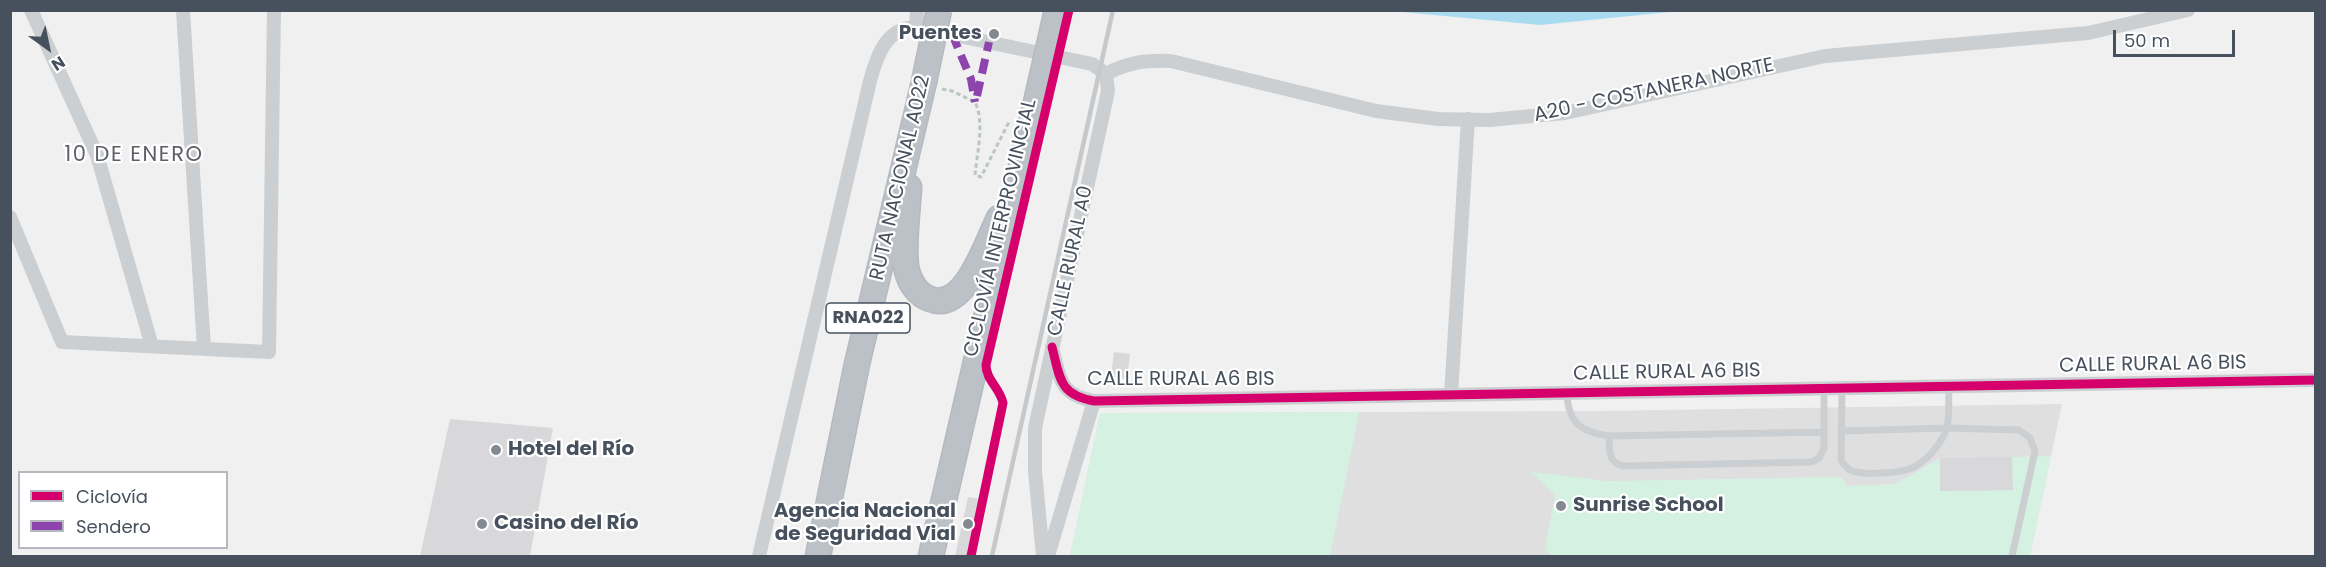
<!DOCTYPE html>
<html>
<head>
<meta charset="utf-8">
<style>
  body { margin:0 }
  #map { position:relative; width:2326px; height:567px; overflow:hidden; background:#f1f0f0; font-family:Poppins,sans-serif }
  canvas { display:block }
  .frame { position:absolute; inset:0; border:12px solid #47515e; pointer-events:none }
  .legend { position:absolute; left:18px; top:471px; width:210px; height:78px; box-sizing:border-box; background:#fff; border:2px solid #b5b9bf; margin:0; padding:8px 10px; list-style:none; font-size:18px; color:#47515e }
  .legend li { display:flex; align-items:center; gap:12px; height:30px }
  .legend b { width:30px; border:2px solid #b5b9bf }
  .north { position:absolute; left:18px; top:18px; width:60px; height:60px; -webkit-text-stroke:4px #fff; paint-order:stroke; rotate:147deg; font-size:16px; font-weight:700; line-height:24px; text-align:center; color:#47515e }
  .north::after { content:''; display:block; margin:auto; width:21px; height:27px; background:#47515e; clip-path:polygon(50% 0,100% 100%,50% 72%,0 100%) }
  .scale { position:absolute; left:2113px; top:30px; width:122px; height:27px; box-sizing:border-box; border:3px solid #47515e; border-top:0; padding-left:8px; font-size:18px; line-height:21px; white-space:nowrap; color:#47515e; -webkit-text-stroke:4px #fff; paint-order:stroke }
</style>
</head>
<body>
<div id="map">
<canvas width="2326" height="567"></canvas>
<div class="frame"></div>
<ul class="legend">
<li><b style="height:8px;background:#d6006c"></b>Ciclovía</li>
<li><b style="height:8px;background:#8e44ad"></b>Sendero</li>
</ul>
<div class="north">N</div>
<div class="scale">50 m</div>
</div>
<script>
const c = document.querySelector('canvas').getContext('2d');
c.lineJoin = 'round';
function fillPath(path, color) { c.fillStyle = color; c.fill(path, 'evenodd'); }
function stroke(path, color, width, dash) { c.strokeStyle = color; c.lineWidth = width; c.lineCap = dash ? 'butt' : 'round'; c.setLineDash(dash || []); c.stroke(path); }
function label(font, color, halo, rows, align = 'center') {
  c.font = font + ' Poppins,sans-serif'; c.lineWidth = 4.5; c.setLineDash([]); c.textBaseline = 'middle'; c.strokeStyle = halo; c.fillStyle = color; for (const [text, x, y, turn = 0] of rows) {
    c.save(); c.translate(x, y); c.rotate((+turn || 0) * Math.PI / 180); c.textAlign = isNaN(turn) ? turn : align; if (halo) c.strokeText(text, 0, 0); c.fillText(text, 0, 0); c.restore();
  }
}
fillPath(new Path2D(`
  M2062,404L2030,556H1070L1100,413L1598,411Z`), '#dfdfe0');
fillPath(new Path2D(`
  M1359,412L1330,556H1070L1100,413Z
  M2051,456L2030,556H1552L1545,549L1555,495L1531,472L1608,481L1841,477L1848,486L1895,484L1940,458L1941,491L2012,490V457Z`), '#d4f1e1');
fillPath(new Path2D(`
  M1392,11H1680L1540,25Z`), '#a8dbf0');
fillPath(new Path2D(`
  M1114,352L1130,354L1127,379L1111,377Z
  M450,419L553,428L530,556H420Z
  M2012,457L2013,490L1940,491V458Z
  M968,497L980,499L967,556H955Z`), '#d8d8db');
const highway = new Path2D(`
  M909,187C908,210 902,250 907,271C910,283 918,295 930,299C965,313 987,242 999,218
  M818,556L857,364L924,82
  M931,556L1037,98`);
stroke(highway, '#b5b9c0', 27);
stroke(new Path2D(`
  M942,89L952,91L975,102C985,122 977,153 975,175L981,177L1010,120`), '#b9c6c3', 3, [4.5, 3]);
stroke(new Path2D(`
  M1842,388L1841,460C1843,464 1846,467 1850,470C1862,476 1903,473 1914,467C1926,461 1937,448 1943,437C1951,423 1948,402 1949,386
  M1567,393C1568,423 1581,432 1609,436L1824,432
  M1841,431L1947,428L2019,430L2030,438L2035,451L2012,556
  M1609,436C1610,450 1607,462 1623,466L1812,462L1819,458L1824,448V388`), '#cccfd1', 7);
stroke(new Path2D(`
  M31,10L97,155L152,346
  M183,10L204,349
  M916,27L917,10
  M1106,74C1128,62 1146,60 1171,61L1376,111L1438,119L1489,120L1565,113L1825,56L2088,33L2188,10
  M10,217L62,342L269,352L274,10
  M1052,347C1060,378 1059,395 1094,401L2316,380
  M1451,395L1468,119
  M759,556L870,81C877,55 886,28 916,27L1092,64L1106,74
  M1043,556L1035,471V428L1108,91L1106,74
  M1048,556L1094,401`), '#cccfd1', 14);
stroke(highway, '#bcc1c7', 24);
stroke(new Path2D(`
  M992,556L1113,10`), '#c6c8ca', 4.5);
const highwayBridge = new Path2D(`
  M924,82L939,10
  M1037,98L1057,10`);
stroke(highwayBridge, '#b5b9c0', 27, []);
stroke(highwayBridge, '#bcc1c7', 24);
stroke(new Path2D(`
  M952,34L971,79L975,102
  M977,96L989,42`), '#8e44ad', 8, [15, 8]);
stroke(new Path2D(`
  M1052,347C1060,378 1059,395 1094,401L2316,380
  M971,556L1003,403C1000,388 986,380 986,365L1069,10`), '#d6006c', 9);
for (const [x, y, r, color] of [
  [994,34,6,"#828991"],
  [496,450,6,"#828991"],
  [1561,506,6,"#828991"],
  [482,524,6,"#828991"],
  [968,524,6,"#828991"]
]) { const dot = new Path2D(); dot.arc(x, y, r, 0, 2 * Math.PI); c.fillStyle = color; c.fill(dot); stroke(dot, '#fff', 2); }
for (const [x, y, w] of [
  [868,318,84]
]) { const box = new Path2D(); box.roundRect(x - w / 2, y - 15, w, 30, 4.5); c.fillStyle = '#fff'; c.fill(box); stroke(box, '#47515e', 1.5); }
label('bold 18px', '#47515e', null, [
  ["RNA022",868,318]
]);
label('bold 20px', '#47515e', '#fff', [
  ["Puentes",982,34,"right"],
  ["Hotel del Río",508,450],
  ["Sunrise School",1573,506],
  ["Agencia Nacional",956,512,"right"],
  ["de Seguridad Vial",956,535,"right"],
  ["Casino del Río",494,524]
], 'left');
label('20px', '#47515e', '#fff', [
  ["A20 - COSTANERA NORTE",1654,91,-12],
  ["RUTA NACIONAL A022",901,178,-77],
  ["CICLOVÍA INTERPROVINCIAL",1001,228,-77],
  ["CALLE RURAL A0",1071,261,-78],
  ["CALLE RURAL A6 BIS",2153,365,-1],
  ["CALLE RURAL A6 BIS",1667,373,-1],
  ["CALLE RURAL A6 BIS",1181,380]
]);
c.letterSpacing = '1.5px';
label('21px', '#5c5f65', '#fff', [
  ["10 DE ENERO",134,156]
]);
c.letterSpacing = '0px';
</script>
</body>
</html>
